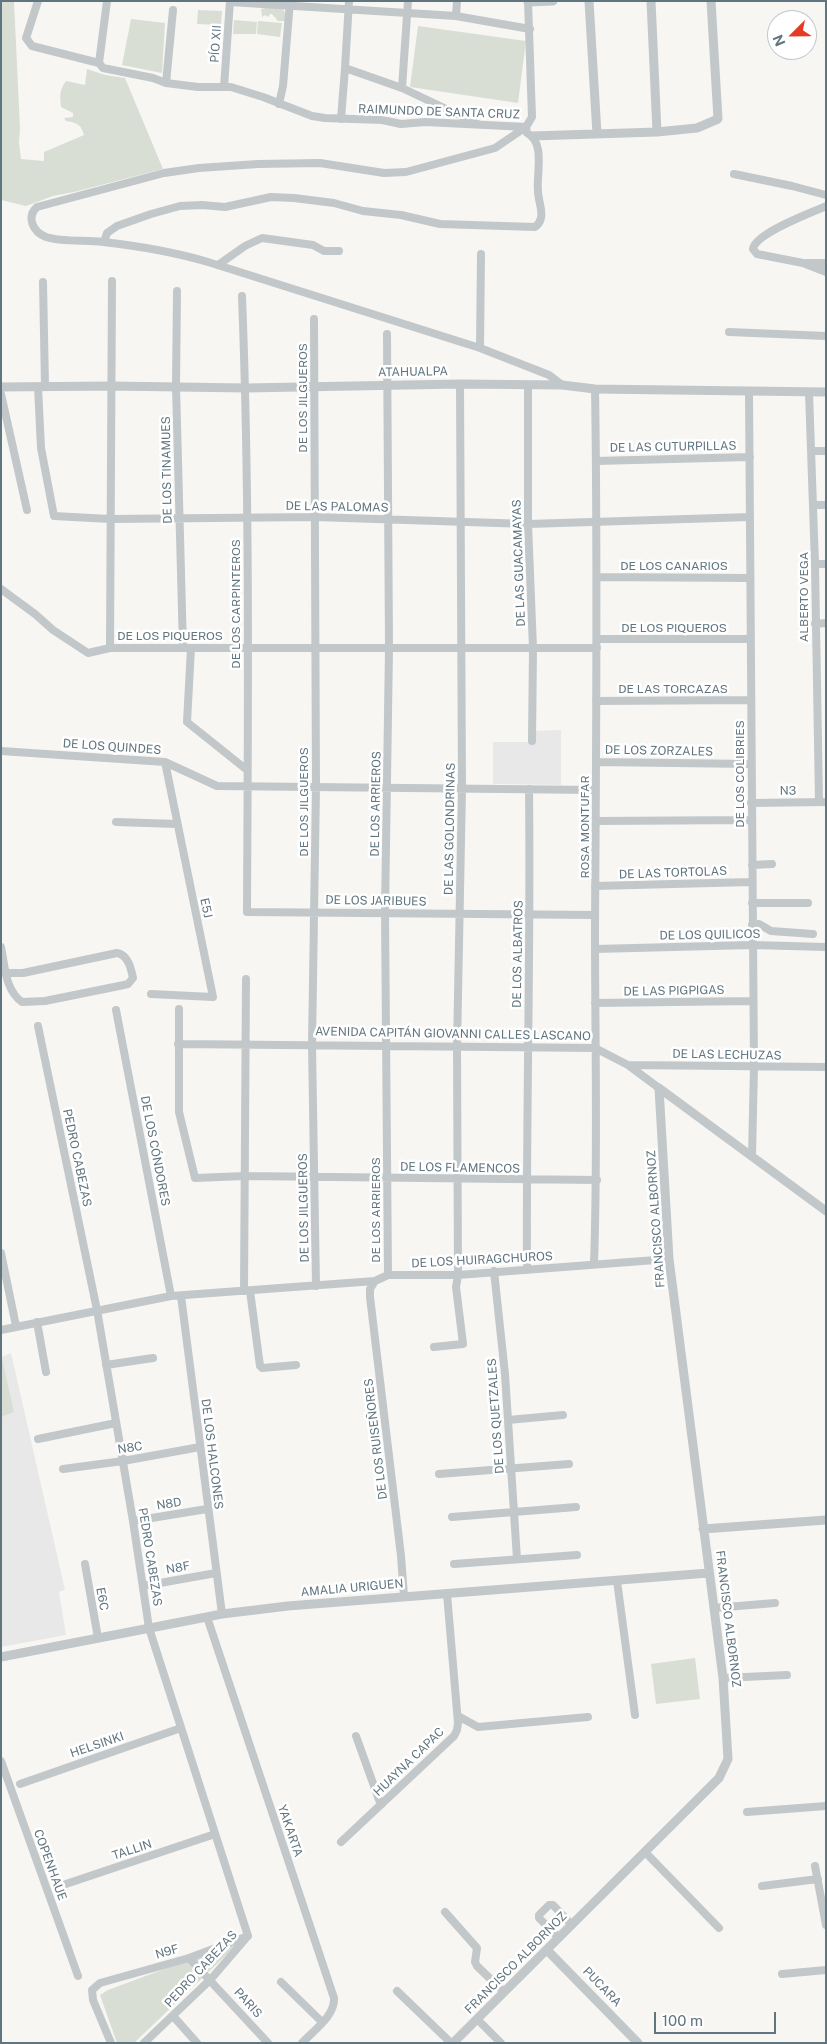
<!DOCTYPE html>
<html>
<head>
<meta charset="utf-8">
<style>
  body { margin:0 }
  #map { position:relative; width:827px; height:2044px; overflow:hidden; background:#f7f6f3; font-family:"Public Sans",sans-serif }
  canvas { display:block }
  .frame { position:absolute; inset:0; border:2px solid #61757f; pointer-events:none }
  .north { position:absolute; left:767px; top:10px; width:50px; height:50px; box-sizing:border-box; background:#fff; border:1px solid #c0c8cc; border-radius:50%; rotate:247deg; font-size:14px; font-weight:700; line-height:20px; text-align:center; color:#61757f }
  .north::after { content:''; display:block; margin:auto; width:18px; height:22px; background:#e53b24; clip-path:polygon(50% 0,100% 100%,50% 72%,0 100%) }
  .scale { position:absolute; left:654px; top:2012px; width:122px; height:22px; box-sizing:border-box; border:2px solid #61757f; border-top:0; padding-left:6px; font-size:15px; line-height:18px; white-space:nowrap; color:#61757f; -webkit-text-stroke:4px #fff; paint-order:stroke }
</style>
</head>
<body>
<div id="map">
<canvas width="827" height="2044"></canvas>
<div class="frame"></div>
<div class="north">N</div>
<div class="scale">100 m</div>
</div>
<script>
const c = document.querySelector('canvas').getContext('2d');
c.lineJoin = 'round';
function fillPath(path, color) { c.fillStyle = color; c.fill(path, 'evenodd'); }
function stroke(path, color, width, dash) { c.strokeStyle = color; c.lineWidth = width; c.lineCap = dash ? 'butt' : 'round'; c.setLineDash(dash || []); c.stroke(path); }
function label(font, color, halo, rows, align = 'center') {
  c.font = font + ' "Public Sans",sans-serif'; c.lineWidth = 5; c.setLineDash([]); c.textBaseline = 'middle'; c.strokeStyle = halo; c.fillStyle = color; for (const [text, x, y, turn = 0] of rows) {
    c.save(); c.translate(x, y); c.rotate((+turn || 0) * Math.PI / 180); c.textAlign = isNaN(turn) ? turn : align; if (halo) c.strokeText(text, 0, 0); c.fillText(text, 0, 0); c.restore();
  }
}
fillPath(new Path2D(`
  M561,730V785L493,784V742H534L535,731Z
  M11,1353L65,1590L59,1592L66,1635L1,1647V1357Z`), '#e7e8e7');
fillPath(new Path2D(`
  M1,1H14L20,129L19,142L21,159L44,161V152L84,135C81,124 77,123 66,121L64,118L73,117V113L61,107C60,96 59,91 66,81L85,85L87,69L105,75L125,78L163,169L74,192L53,196L26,206L1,200Z
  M268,7L283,9L286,15V21H278L272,14H270L268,17L265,15L262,17L261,9Z
  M198,10L222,11L221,25L197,24Z
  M131,19L165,23L162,73L122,65Z
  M234,20L257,22L256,34H233Z
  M258,21L282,23L280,37L257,34Z
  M418,26L526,41L518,103L410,87Z
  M1,1354L14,1412L1,1417Z
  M695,1658L700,1699L656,1704L651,1664Z
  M242,1940L134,2043H117L100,1995L108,1990Z`), '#d9ded4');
stroke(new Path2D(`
  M38,1L26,38L32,46L99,63L103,68L153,78L166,83L198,87H231L263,97L312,116L325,118L382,120L401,124L425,122L526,127L495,148L406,172L384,173L320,163L258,164L199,168L164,173L37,207C26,217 33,232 46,237C61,242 86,240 103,242C139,246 174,252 208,262L480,348L549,375L562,385
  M349,1L345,68L402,88L478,124
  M230,2L456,16L530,29
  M456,16L457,1
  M99,63L107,1
  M166,83L173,10
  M224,87L230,1
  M402,88L408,1
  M279,104L283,86L290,1
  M341,119L345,68
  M734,174L792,186L826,195
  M826,206C811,213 755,233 753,249L757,254L803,263L826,272
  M104,242L107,233L117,226L151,214L180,206L202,205L225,207L271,197L294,198L334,203L363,211L401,215L440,224L535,227C538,225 540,222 541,218C543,210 538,200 538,191C536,174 546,143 527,133L526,127L532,117L528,1
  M807,263H826
  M218,265L245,246L262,238L313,245L324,251H339
  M43,282L45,386
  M177,291L176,386L183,648
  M242,296C250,501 248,707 247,912L595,915
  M314,319L316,787L312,1045L316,1286
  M729,332L826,336
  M387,334L389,648L385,912L388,1275
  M480,348L481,254
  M528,385V524L533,648L532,741
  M38,387L41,448L54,516L110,519L315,517L528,524L750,517
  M749,392L754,1067L752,1156
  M809,392L815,564L819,802
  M1,394L27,510
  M812,451H826
  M596,461L750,457
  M814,505H826
  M815,564H826
  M597,577L750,578
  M1,589L35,614L53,630L88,653L110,648H597
  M815,624L826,623
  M597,639H750
  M110,648L112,281
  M191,648L187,722L247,770
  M596,701L751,700
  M1,751L165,762L217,786L596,790
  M596,762L751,764
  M751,803L826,802
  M596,821L751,820
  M116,822L177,824
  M752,865L772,864
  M595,886L752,882
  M752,903H808
  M752,925L759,924L771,931L813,934
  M1,947C5,966 5,990 22,1002L45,1001L119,986L128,984L133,978C131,968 128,955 117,953L23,973H7
  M595,949L752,945L826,947
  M151,994L213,997L165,762
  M595,1003L752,1001
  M179,1009V1112L195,1178L245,1176L597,1180
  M116,1010L171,1296
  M38,1026L97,1310L133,1521L149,1628L248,1936
  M178,1044L595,1048L628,1065L659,1088
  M628,1065L826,1067
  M1,1253L16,1326
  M594,1264C598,1152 595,1041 595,930C596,750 598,570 595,389
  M527,1270C526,1109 531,949 529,789
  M494,1271L505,1374L517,1559
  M375,1281L370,1289V1297L401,1556L404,1596
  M244,1291L246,979
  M250,1291L260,1366L262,1368L296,1365
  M181,1296L222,1614
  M37,1322L46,1372
  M1,1330L171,1296L375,1281L388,1275H458L669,1259
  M434,1347L463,1344L456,1287L458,1275L457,1047L462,789L460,384
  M106,1365L153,1358
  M508,1420L563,1415
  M38,1439L116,1423
  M63,1469L123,1461L200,1447
  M439,1474L569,1464
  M452,1517L576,1507
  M133,1521L207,1509
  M85,1564L98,1638
  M454,1564L577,1555
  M617,1581L635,1715
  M143,1586L216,1573
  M714,1608L775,1603
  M207,1617L334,1998C335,2016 314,2030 302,2043
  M723,1678L787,1675
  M458,1716L478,1727L588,1717
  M356,1736L379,1800L382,1804
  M1,1761L78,1976
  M20,1784L181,1728
  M747,1812L826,1806
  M341,1842L454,1736L457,1730L458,1723L447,1594
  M645,1852L719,1928
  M815,1866L826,1925
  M762,1886L818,1879
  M57,1887L215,1834
  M445,1912L477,1948L475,1962L477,1966L504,1992
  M559,1938L539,1918V1915L549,1905H553L572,1925
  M189,1958L268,2043
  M782,1974L826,1970
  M281,1982L322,2022
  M397,1991L451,2043
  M173,2016L197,2043
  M477,2019L501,2043
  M111,2043L93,2000L92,1990L100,1983L189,1958L248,1936
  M144,2043L211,1979L247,1937`), '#c2c7c9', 8);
stroke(new Path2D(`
  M589,1L597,134
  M651,1L657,132
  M528,2L553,1
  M532,136L657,132L697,128L718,119L711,1
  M1,387L111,386L246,388L460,384L562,385L595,389L826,392
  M659,1088L826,1211
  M703,1529L826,1520
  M1,1657L222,1614L288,1606L709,1573
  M547,1950L638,2043
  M453,2043L719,1778L728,1759L723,1678L669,1259L659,1088`), '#c2c7c9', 9);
label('12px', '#61757f', '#fff', [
  ["PÍO XII",216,44,-86],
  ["RAIMUNDO DE SANTA CRUZ",439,112,2],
  ["ATAHUALPA",413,372,-1],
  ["DE LOS JILGUEROS",303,398,-90],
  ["DE LAS CUTURPILLAS",673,447,-1],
  ["DE LOS TINAMUES",167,470,-91],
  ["DE LAS PALOMAS",337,507,1],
  ["DE LAS GUACAMAYAS",519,563,-92],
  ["DE LOS CANARIOS",674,566],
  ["ALBERTO VEGA",804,597,-90],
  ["DE LOS CARPINTEROS",236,604,-90],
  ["DE LOS PIQUEROS",674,628],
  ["DE LOS PIQUEROS",170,636],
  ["DE LAS TORCAZAS",673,689],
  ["DE LOS QUINDES",112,747,4],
  ["DE LOS ZORZALES",659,751,1],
  ["DE LOS COLIBRIES",740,774,-90],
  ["N3",788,791,-1],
  ["DE LOS JILGUEROS",304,802,-90],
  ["DE LOS ARRIEROS",376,804,-89],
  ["ROSA MONTUFAR",585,827,-90],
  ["DE LAS GOLONDRINAS",450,829,-89],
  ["DE LAS TORTOLAS",673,873,-2],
  ["DE LOS JARIBUES",376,901,1],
  ["E5J",206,908,78],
  ["DE LOS QUILICOS",710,935,-1],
  ["DE LOS ALBATROS",518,954,-89],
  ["DE LAS PIGPIGAS",674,991,-1],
  ["AVENIDA CAPITÁN GIOVANNI CALLES LASCANO",453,1034,1],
  ["DE LAS LECHUZAS",727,1055,1],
  ["DE LOS CÓNDORES",155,1151,79],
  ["PEDRO CABEZAS",77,1158,78],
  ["DE LOS FLAMENCOS",460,1168,1],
  ["DE LOS JILGUEROS",304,1208,-91],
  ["DE LOS ARRIEROS",376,1210,-90],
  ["FRANCISCO ALBORNOZ",656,1219,-94],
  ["DE LOS HUIRAGCHUROS",482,1260,-3],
  ["DE LOS QUETZALES",496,1416,-94],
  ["DE LOS RUISEÑORES",376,1439,-97],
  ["N8C",130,1448,-9],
  ["DE LOS HALCONES",212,1454,83],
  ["N8D",169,1504,-9],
  ["PEDRO CABEZAS",150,1557,81],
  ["N8F",178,1568,-10],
  ["AMALIA URIGUEN",352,1588,-5],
  ["E6C",102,1599,80],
  ["FRANCISCO ALBORNOZ",728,1619,83],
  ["HELSINKI",97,1745,-19],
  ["HUAYNA CAPAC",409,1762,-44],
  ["YAKARTA",290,1831,71],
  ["TALLIN",132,1850,-18],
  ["COPENHAUE",50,1865,70],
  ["N9F",167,1952,-16],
  ["FRANCISCO ALBORNOZ",516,1963,-45],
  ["PEDRO CABEZAS",201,1969,-47],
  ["PUCARA",602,1987,46],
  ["PARIS",248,2003,48]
]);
</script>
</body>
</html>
